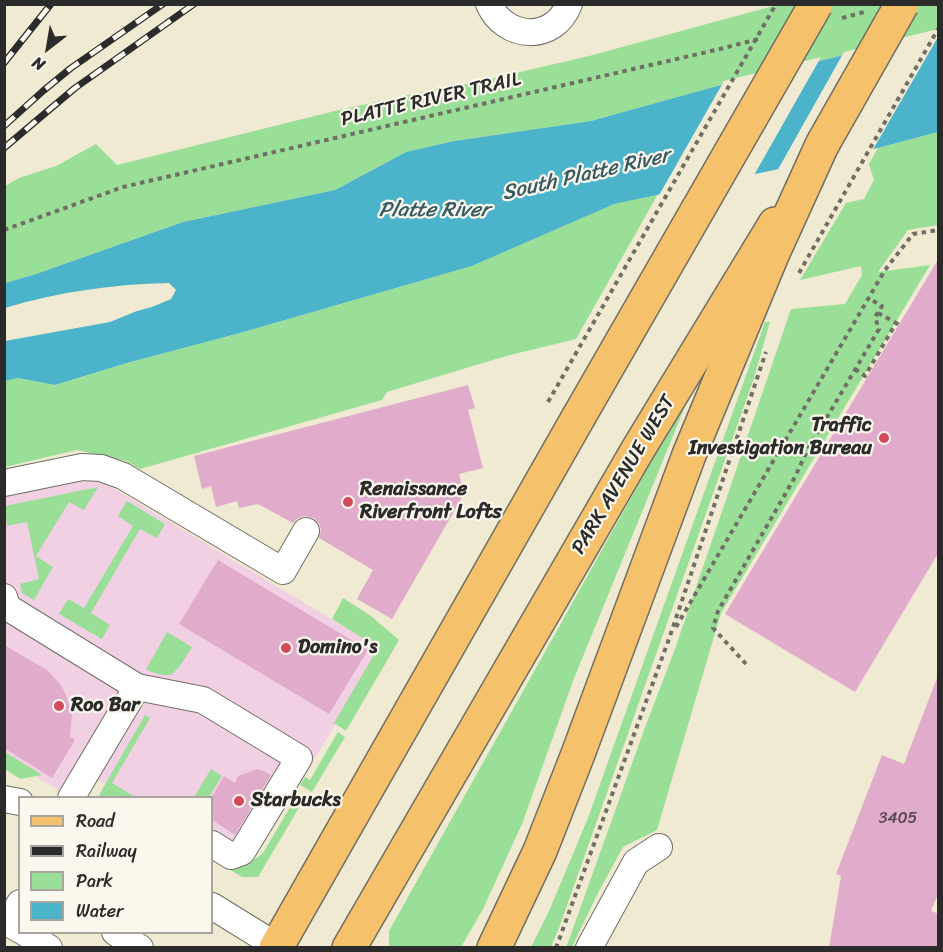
<!DOCTYPE html>
<html>
<head>
<meta charset="utf-8">
<style>
  body { margin:0 }
  #map { position:relative; width:943px; height:952px; overflow:hidden; background:#efead1; font-family:Sriracha,sans-serif }
  canvas { display:block }
  .frame { position:absolute; inset:0; border:6px solid #2b2b2b; pointer-events:none }
  .legend { position:absolute; left:18px; top:796px; width:195px; height:138px; box-sizing:border-box; background:#fbf7ec; border:2px solid #a8a59f; margin:0; padding:8px 10px; list-style:none; font-size:18px; color:#2b2b2b }
  .legend li { display:flex; align-items:center; gap:12px; height:30px }
  .legend b { width:30px; border:2px solid #a8a59f }
  .north { position:absolute; left:18px; top:18px; width:60px; height:60px; -webkit-text-stroke:4px #fbf7ec; paint-order:stroke; rotate:211deg; font-size:16px; font-weight:700; line-height:24px; text-align:center; color:#2b2b2b }
  .north::after { content:''; display:block; margin:auto; width:21px; height:27px; background:#2b2b2b; clip-path:polygon(50% 0,100% 100%,50% 72%,0 100%) }
</style>
</head>
<body>
<div id="map">
<canvas width="943" height="952"></canvas>
<div class="frame"></div>
<ul class="legend">
<li><b style="height:8px;background:#f6c16b"></b>Road</li>
<li><b style="height:8px;background:#2b2b2b"></b>Railway</li>
<li><b style="height:16px;background:#9adf97"></b>Park</li>
<li><b style="height:16px;background:#4cb4ca"></b>Water</li>
</ul>
<div class="north">N</div>
</div>
<script>
const c = document.querySelector('canvas').getContext('2d');
c.lineJoin = 'round';
function fillPath(path, color) { c.fillStyle = color; c.fill(path, 'evenodd'); }
function stroke(path, color, width, dash) { c.strokeStyle = color; c.lineWidth = width; c.lineCap = dash ? 'butt' : 'round'; c.setLineDash(dash || []); c.stroke(path); }
function label(font, color, halo, rows, align = 'center') {
  c.font = font + ' Sriracha,sans-serif'; c.lineWidth = 4.5; c.setLineDash([]); c.textBaseline = 'middle'; c.strokeStyle = halo; c.fillStyle = color; for (const [text, x, y, turn = 0] of rows) {
    c.save(); c.translate(x, y); c.rotate((+turn || 0) * Math.PI / 180); c.textAlign = isNaN(turn) ? turn : align; if (halo) c.strokeText(text, 0, 0); c.fillText(text, 0, 0); c.restore();
  }
}
fillPath(new Path2D(`
  M90,474L381,649L247,870L212,848V798L128,797L78,768L63,793L5,758L4,491Z`), '#f1d0e3');
fillPath(new Path2D(`
  M777,5H938V32L717,86L591,121L454,141L406,152L335,190L183,222L36,274L5,283V186L19,178L56,166L96,144L117,165L335,111L421,92L477,82L589,56Z
  M938,132V225L908,230L878,272L930,265L721,613L657,830L623,847L597,895L572,947L566,948L644,730L675,649L791,309L845,304L862,275L861,266L800,280L846,203L864,199L874,180L869,164L878,148Z
  M658,194L576,339L506,356L387,392L382,400L140,469L126,461L77,450L5,467L4,381L18,378L55,385L127,363L240,333L472,266L613,204Z
  M765,322H770L754,378L559,928L551,947H531L549,911L588,818Z
  M693,387L573,681L522,824L483,909L461,947L389,948V931Z
  M98,487L84,510L69,502L36,556L53,567L34,600L22,593L20,584L39,579L27,522L7,526L5,506Z
  M127,501L165,524L157,538L140,529L91,613L110,625L102,639L59,614L68,599L84,608L133,526L118,516Z
  M343,598L371,616L399,640L346,731L334,723L378,648L332,619Z
  M167,632L192,647L180,666L171,675H162L151,672L146,669Z
  M145,715L150,718L112,783L135,797H104L99,795Z
  M338,732L345,737L312,792L300,785L305,777L310,780Z
  M5,752L42,775L20,779L5,769Z
  M211,769L222,776L209,797H194Z
  M296,797L303,801L258,877H242L212,859V854L242,865L255,859L263,853Z`), '#9adf97');
fillPath(new Path2D(`
  M938,32V132L878,148L614,204L472,266L240,333L127,363L55,385L18,378L5,381V341L110,322L137,311L152,307L171,299L176,290L169,283C113,284 58,292 5,308V283L36,274L183,222L335,190L406,152L454,141L591,121L717,86Z`), '#4cb4ca');
fillPath(new Path2D(`
  M938,29V37L871,153L776,173L844,52Z
  M821,57L753,177L658,197L724,81Z`), '#efead1');
fillPath(new Path2D(`
  M939,258V552L855,692L725,614Z
  M468,385L475,408L468,410L483,468L459,474L464,494L392,619L357,599L373,570L319,538L321,530L319,523L314,518L305,516L298,518L293,523L258,504L239,508L237,501L216,507L211,486L202,489L194,456Z
  M218,560L368,650L329,714L179,624Z
  M4,645L47,670L61,685L66,695L72,715L70,737L75,740L52,778L4,748Z
  M937,678L939,679V892L931,911L939,914V948H829L841,876L836,874L882,755L904,764Z
  M257,769L263,771L271,775L235,835L212,820V797L224,776L235,783L238,776Z`), '#e1abcc');
const minor = new Path2D(`
  M489,4C505,40 554,43 569,4
  M4,483L82,467L101,468L123,476L283,571L306,531
  M4,597L7,607L137,687L203,700L299,758L242,852L231,856L212,844
  M71,798L137,687
  M4,799L20,802
  M20,903L8,923L20,930
  M212,906L280,948
  M24,932L49,948
  M115,932L140,948
  M589,948L636,862L659,847`);
const major = new Path2D(`
  M276,948L578,418
  M349,948L637,451L775,224`);
const highway = new Path2D(`
  M494,948L540,851L578,754L689,455L772,255L822,145`);
stroke(minor, '#706e65', 28);
stroke(major, '#706e65', 36);
stroke(highway, '#706e65', 36);
stroke(new Path2D(`
  M842,18L864,12
  M4,230L123,187L720,49L762,38
  M799,273L938,29
  M878,313L896,323
  M855,369L865,376L896,323L899,325
  M676,627L885,270L913,234L938,230
  M746,664L713,628L718,611L795,477L807,451L879,329L875,317L882,306L868,298
  M556,948L670,636L766,352`), '#706e65', 4, [4.5, 4.5]);
stroke(minor, '#fff', 26);
stroke(major, '#f6c16b', 33);
stroke(highway, '#f6c16b', 33);
const rail = new Path2D(`
  M4,63L51,4
  M4,126L43,91L71,68L163,4
  M4,148L75,88L194,4`);
stroke(rail, '#2b2b2b', 7);
stroke(rail, '#fbf7ec', 4.5, [14]);
const majorBridge = new Path2D(`
  M822,145L902,4
  M578,418L816,4`);
stroke(majorBridge, '#706e65', 36, []);
stroke(new Path2D(`
  M548,402L776,4`), '#706e65', 4, [4.5, 4.5]);
stroke(majorBridge, '#f6c16b', 33);
for (const [x, y, r, color] of [
  [884,438,6,"#d1495b"],
  [348,502,6,"#d1495b"],
  [286,648,6,"#d1495b"],
  [59,706,6,"#d1495b"],
  [239,801,6,"#d1495b"]
]) { const dot = new Path2D(); dot.arc(x, y, r, 0, 2 * Math.PI); c.fillStyle = color; c.fill(dot); stroke(dot, '#fbf7ec', 2); }
label('16px', '#584b53', null, [
  ["3405",898,819]
]);
label('20px', '#2b2b2b', '#fbf7ec', [
  ["PLATTE RIVER TRAIL",431,100,-13],
  ["PARK AVENUE WEST",624,475,-59]
]);
label('bold 20px', '#2b2b2b', '#fbf7ec', [
  ["Traffic",872,426,"right"],
  ["Investigation Bureau",872,449,"right"],
  ["Renaissance",360,490],
  ["Riverfront Lofts",360,513],
  ["Domino's",298,648],
  ["Roo Bar",71,706],
  ["Starbucks",251,801]
], 'left');
label('italic 21px', '#375b63', '#fbf7ec', [
  ["South Platte River",586,175,-13],
  ["Platte River",434,211]
]);
</script>
</body>
</html>
